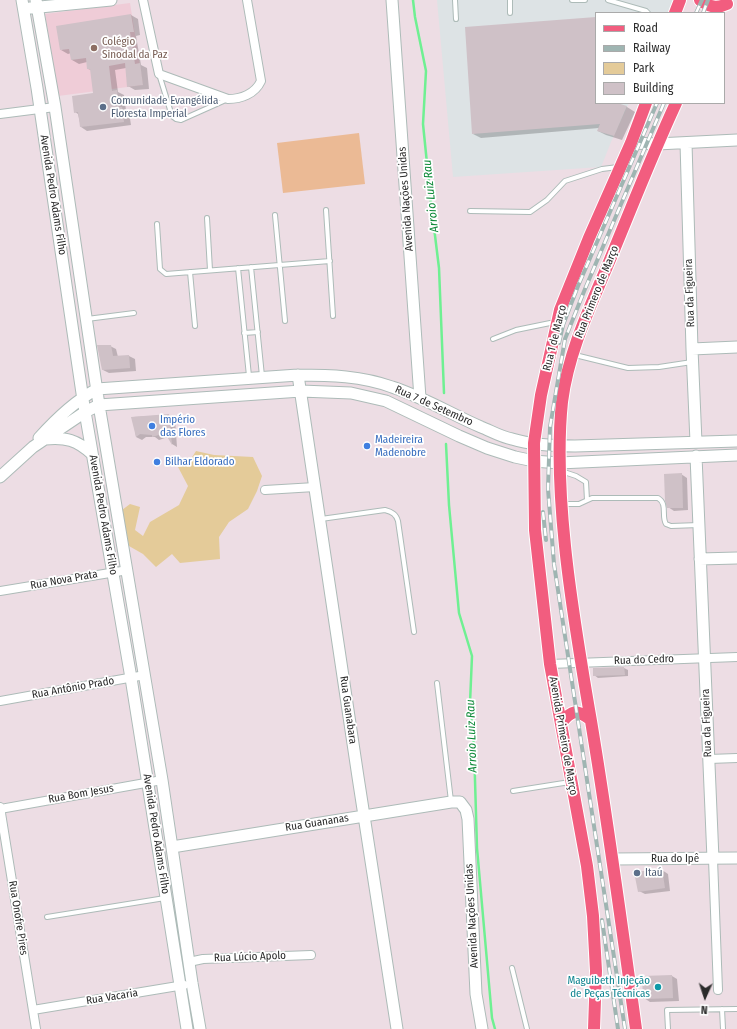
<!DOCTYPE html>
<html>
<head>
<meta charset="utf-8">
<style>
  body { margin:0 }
  #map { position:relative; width:737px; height:1029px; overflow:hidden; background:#eddde4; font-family:"Fira Sans Condensed",sans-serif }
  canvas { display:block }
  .legend { position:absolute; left:595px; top:12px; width:130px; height:92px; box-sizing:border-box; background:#fff; border:1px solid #aaa; margin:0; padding:5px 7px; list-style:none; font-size:12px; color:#2b2b2b }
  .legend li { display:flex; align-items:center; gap:8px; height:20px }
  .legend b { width:20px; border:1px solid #aaa }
  .north { position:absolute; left:685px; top:977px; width:40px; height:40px; -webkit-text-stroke:3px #fff; paint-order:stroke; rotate:183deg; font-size:11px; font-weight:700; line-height:16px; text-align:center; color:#2b2b2b }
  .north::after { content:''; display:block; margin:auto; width:14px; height:18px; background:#2b2b2b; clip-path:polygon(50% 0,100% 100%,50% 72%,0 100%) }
</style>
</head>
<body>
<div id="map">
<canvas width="737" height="1029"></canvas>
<ul class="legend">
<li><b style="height:5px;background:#f25d7f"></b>Road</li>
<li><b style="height:5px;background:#9fb5b2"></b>Railway</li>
<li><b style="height:11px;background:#e4cb99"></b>Park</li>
<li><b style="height:11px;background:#cfc1c7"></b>Building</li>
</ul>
<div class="north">N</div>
</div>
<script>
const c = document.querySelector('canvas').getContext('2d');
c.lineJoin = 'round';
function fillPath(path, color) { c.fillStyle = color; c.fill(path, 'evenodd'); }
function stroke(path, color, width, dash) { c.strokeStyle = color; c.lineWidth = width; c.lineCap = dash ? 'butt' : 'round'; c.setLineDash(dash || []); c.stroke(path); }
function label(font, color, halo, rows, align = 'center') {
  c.font = font + ' "Fira Sans Condensed",sans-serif'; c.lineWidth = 3.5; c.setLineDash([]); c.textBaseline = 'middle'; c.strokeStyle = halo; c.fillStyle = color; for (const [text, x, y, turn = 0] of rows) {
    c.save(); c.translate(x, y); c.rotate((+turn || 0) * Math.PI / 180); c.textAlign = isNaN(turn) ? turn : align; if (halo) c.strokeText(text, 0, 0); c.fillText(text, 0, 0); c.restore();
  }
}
fillPath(new Path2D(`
  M437,0H673L668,13H596V103H629L611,142L601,167L453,177Z`), '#dde3e5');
fillPath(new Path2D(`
  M130,3L143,85L58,96L45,14Z`), '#efccd7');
fillPath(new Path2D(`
  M196,451L214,455L253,457L262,476L257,491L248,509L229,522L219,537L220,559L180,563L172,554L156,567L143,554L129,546L122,510L130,504L140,507L135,530L143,536L150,522L179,505L188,486L178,467L189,462Z`), '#e4cb99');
fillPath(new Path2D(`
  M359,133L365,184L283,193L277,143Z`), '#ebba95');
fillPath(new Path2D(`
  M131,15L138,19L140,35L136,36L141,65L147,68L149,89L135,90L128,86L126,68L115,70L118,92L124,95L126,110L129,112L131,125L87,131L81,127L78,114L75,112L94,94L91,70L88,69L87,62L79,64L72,60L71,53L68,54L61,50Z
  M596,18V103H614L627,107L635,112L622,140L606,135L598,131L599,128L481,138L473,134Z
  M110,346L116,349L118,357L129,356L135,359L136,371L109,373L103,370Z
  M169,415L175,419L177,447L172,444L168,437L159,440L155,437H146L142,440L136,437L133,417Z
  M681,474L687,478L688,510L674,511L668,507Z
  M624,668L628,670V676L598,678L594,675V669Z
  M662,870L668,874L670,891L645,894L639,891Z
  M672,976L677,979L679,1001L650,1002L644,998Z`), '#0003');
stroke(new Path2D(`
  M413,0L415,17L426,71L423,124L431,203L439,268L444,393
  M446,444L449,505L459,613L472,656L470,703L474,746L477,848L492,1018L495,1029`), '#6ff092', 2.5);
fillPath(new Path2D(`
  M131,14L134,32H130L135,64L140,63L143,85L127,87L125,63L109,66L112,91L117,90L119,107H122L124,122L80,127L78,112L74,113L72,96L93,93L90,69H87L86,58L71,60L69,49L60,50L56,26Z
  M596,17V103H617L627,106L614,136L597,131L600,124L472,134L465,27Z
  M97,345H111L113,356L129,355L130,368L102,370Z
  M169,414L172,445L165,433L152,437V435L140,434L136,437L131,417Z
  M682,473L683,508H667L665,501L664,474Z
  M624,667L625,675L593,676V668Z
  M662,869L665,888L638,892L634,872Z
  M672,975L673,998L643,999L642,976Z`), '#cfc1c7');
const lane = new Path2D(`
  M455,0L456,19
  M572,0H585
  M608,0L646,11L648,13
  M510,13V0
  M159,74L172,116L176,119L181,120L228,99
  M326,210L333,316
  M470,211L530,212L547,200L565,181L602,169L618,167
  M275,215L285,321
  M207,218L210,270
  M157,224L160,269L166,274L330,261
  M251,267L262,376
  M238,268L249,376
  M190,272L195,326
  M87,319L134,313
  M244,333L258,332
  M493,339L516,330L555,322
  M575,355L628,368L659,367L692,362
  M561,471L576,476L586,482L587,500
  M563,504H579L592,498H658C668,504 661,516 666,524L671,526L699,525
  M321,519L385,510C392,512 396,514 398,521L414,632
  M437,683L451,801
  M513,791L570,782
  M47,917L165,898
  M512,968L527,1029
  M722,1009L723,1029
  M668,1029L667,1010L737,1009`);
const street = new Path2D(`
  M143,0L159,74L228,99C241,99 255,94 261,81L247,0
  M0,114L55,107
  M265,490L315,487
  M0,591L128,570
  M550,664L737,657
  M0,701L145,675
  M709,759L737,758
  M0,807L36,1029
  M0,809L162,780
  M713,859L718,990
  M189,962L203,959L311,955
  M33,1010L184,985`);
const secondary = new Path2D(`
  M22,0L37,88L83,400L131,678L187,1029
  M36,0L55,107L99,405L162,780L192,983L200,1029
  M392,0L420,398
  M30,8L111,0
  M631,143L657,144L737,140
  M686,143L692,349L696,442
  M692,349L737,347
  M298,375L358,777L397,1029
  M39,438C56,419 75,401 97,389L298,375C330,375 362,376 392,387C423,397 451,414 481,427C491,431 501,437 512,439C532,445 554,446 575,446L737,441
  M45,439C66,437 77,440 92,454
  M696,456L713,859
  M0,477L33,447L85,412L99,405L301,391L351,393L386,401L459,436L487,448L515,457L534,461L559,463L737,455
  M700,559L737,558
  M172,847L451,802H460L466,810L468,819L476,994L482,1029
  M613,859L737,858`);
const primary = new Path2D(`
  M700,0C709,7 717,9 727,4
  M675,13L680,0
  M561,723C572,710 576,709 590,719
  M594,1029L596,971L593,916L587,866L550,664L535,530L534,443L541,395L560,310L589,238L631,143L646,103
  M636,1029C622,926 608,823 591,721C581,663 571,605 565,546C560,498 557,450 562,402C568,353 590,307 609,262C631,209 652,155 676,103`);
stroke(lane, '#adbbb8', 6);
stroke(street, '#adbbb8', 10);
stroke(secondary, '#adbbb8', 13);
stroke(primary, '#fff', 14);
stroke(lane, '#fff', 4);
stroke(street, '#fff', 8);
stroke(secondary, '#fff', 11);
stroke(primary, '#f25d7f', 12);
const rail = new Path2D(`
  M696,13L702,0
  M703,13L708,0
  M559,343L563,325L578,286L657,103
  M543,512L546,540
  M602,920L618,1029
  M625,1029L554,564L548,489L550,427L565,339L585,289L664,103`);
stroke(rail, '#9fb5b2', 4);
stroke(rail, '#fff', 2.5, [8]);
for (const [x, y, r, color] of [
  [94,48,4,"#8d6e63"],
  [103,107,4,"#5c6f8a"],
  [152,426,4,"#3f7fe0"],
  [367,446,4,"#3f7fe0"],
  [157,462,4,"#3f7fe0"],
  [637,873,4,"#5c6f8a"],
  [658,987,4,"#0f9aa8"]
]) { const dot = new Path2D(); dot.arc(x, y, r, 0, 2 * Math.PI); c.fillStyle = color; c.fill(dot); stroke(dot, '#fff', 1.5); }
label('11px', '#785e54', '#fff', [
  ["Colégio",102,42],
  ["Sinodal da Paz",102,55]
], 'left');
label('11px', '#4e5e75', '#fff', [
  ["Comunidade Evangélida",111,101],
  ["Floresta Imperial",111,114],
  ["Itaú",645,873]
], 'left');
label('11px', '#2b2b2b', '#fff', [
  ["Avenida Pedro Adams Filho",53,195,81],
  ["Avenida Nações Unidas",406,199,-94],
  ["Rua Primero de Março",597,292,-68],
  ["Rua da Figueira",690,293,-92],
  ["Rua 1 de Março",555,338,-76],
  ["Rua 7 de Setembro",434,406,24],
  ["Avenida Pedro Adams Filho",103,515,80],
  ["Rua Nova Prata",64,580,-10],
  ["Rua do Cedro",644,660,-2],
  ["Rua Antônio Prado",73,688,-10],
  ["Rua Guanabara",348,710,82],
  ["Rua da Figueira",707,723,-92],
  ["Avenida Primeiro de Março",563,736,80],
  ["Rua Bom Jesus",81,794,-10],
  ["Rua Guananas",317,823,-9],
  ["Avenida Pedro Adams Filho",156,834,81],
  ["Rua do Ipê",675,859],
  ["Avenida Nações Unidas",472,916,-93],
  ["Rua Onofre Pires",18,918,81],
  ["Rua Lúcio Apolo",250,957,-2],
  ["Rua Vacaria",112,997,-9]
]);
label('11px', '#366cbe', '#fff', [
  ["Império",160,420],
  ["das Flores",160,433],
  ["Madeireira",375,440],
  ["Madenobre",375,453],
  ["Bilhar Eldorado",165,462]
], 'left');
label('11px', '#0d838f', '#fff', [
  ["Maguibeth Injeção",650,981],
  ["de Peças Técnicas",650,994]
], 'right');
label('italic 12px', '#0d8938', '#fff', [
  ["Arroio Luiz Rau",431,196,-96],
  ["Arroio Luiz Rau",472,736,-92]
]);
</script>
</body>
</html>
